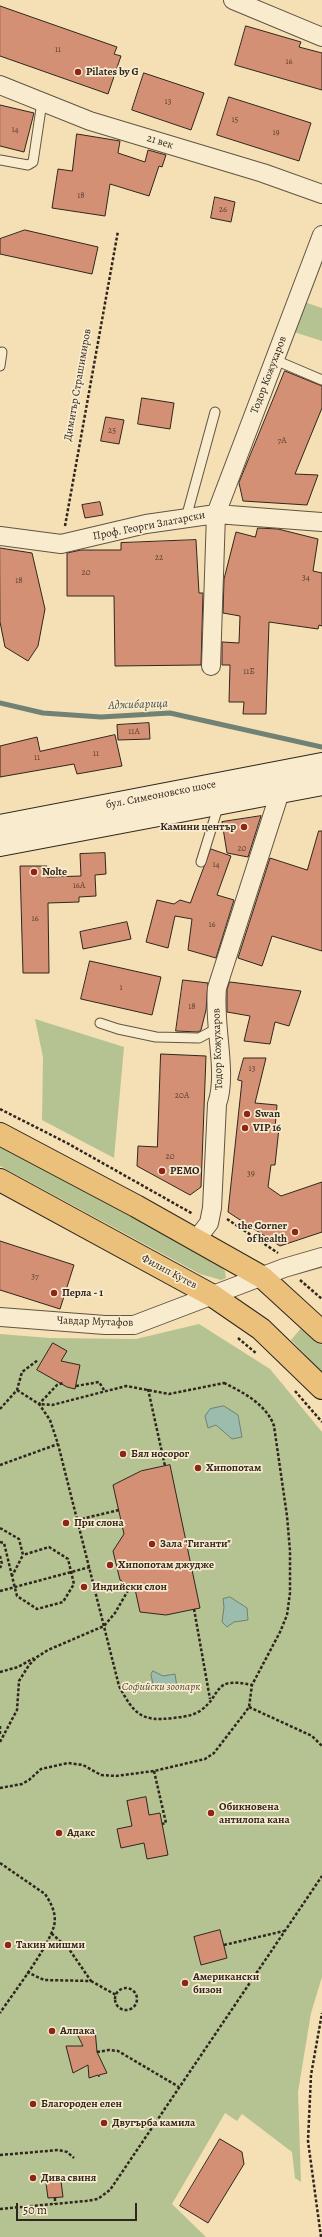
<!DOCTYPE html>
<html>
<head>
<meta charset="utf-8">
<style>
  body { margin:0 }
  #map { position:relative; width:322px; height:2237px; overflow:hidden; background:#f4e0b4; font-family:Alegreya,serif }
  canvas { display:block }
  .scale { position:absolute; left:16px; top:2203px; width:121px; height:18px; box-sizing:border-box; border:2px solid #30261f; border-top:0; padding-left:5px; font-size:12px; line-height:14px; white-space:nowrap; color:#30261f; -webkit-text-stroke:3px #f8ebce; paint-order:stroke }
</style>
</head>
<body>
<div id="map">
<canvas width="322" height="2237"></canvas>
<div class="scale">50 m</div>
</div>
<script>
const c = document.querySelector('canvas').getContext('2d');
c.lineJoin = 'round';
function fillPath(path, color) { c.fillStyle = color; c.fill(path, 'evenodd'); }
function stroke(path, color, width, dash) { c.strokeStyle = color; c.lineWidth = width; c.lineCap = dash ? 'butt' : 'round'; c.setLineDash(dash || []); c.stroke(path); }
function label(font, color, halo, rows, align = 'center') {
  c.font = font + ' Alegreya,serif'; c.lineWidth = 3.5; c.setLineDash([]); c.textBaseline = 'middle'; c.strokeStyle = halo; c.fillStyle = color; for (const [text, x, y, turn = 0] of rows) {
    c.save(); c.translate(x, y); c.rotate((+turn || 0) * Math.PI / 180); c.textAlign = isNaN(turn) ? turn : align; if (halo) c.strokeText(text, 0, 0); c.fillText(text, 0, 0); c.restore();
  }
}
fillPath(new Path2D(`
  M304,302L322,308V341L294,332Z
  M35,1019L124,1047L114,1158L42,1120L43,1057Z
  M0,1146L215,1262L225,1271L226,1278L221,1280L200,1274L0,1166Z
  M199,1324L270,1369L322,1432V1977L311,2013L298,2092L301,2182L295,2178L292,2152L242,2114L237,2121L225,2113L172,2204L206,2237H0V1334L50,1338L136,1339Z
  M302,1327L322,1345V1372L291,1340Z`), '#b5c392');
const water = new Path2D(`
  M224,1406L238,1415L242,1437L232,1439L216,1425L208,1428L205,1416L210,1409Z
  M230,1597L247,1608L248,1620L234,1622L227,1627L222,1622L224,1607L223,1599Z
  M153,1671L163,1676L175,1674L177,1687L157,1691L154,1689L151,1675Z`);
fillPath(water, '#9cbdad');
stroke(water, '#718174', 1);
stroke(new Path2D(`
  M0,703L43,713L101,717L170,713L322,747`), '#718174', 5);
const building = new Path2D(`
  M0,6L117,47L114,54L121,56L108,94L0,56Z
  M246,26L301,42L299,47L322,53V90L235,65Z
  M144,73L204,93L191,130L132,110Z
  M229,97L311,123L299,161L217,135Z
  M0,105L34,113L24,152L0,146Z
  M77,134L120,141L118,153L145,162L148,150L166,155L162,167L159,166L149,196L110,184L105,216L52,208L58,169L72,171Z
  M215,197L235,202L231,222L211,218Z
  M25,230L98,247L92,274L0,254V239Z
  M285,371L322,386V408L295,474L318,475L307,505L243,501L239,483Z
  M142,398L174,403L170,429L138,424Z
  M106,417L124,420L119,444L101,441Z
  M100,502L103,515L85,518L82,505Z
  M258,528L278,529L318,539L313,571L322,573V626L319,625L318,629L269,622L266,714H243L244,702H229L230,665H222V642L239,643L240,616L223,613L224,579L236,532L255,537Z
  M196,540L199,593H203L201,665L115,666L114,596H67V553L81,550H121V543Z
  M0,548L32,553L45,609L38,646L28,661L5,647L0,622Z
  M149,723L150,739L118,740L117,725Z
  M115,735L122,766L77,774L74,764L0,777V746L37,737L40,751Z
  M261,816L248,857L227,853L222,822Z
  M319,831H322V951L272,936L262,966L238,958L270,858L307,870Z
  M211,849L231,856L217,895L234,900L216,958L188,950L192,919L175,916L168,948L146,942L157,900L174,904L180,900L190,903Z
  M105,853L106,874L95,875L96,896L79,897V902L48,903L49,973H23L20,866H47V877L81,876L80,854Z
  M127,922L131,939L83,949L80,932Z
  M90,961L161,977L152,1015L81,999Z
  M183,980L208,983L206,1010L201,1030L198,1032L176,1031Z
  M230,982L301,991L289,1026L275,1022L270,1044L244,1041L250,1016L227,1012V990Z
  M161,1054L206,1056L201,1187L190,1195L137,1166L138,1146L157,1147Z
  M244,1058H266L255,1103L277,1105L275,1128H279L275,1165H271L268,1187L281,1196L322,1182V1232L280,1246L228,1212L242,1081L238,1080Z
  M0,1241L74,1265L60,1309L0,1290Z
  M53,1343L67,1351L61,1361L80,1365L75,1389L67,1387L37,1370Z
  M170,1465L200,1608L166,1615L140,1612L135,1589L120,1580L113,1551L124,1534L113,1485L141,1471Z
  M146,1797L149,1815L160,1813L168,1855L147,1859L144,1843L121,1848L117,1829L132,1826L127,1801Z
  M220,1930L227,1958L201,1965L194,1937Z
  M85,2029L87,2031L95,2029L97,2052L107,2073L99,2075V2077L98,2075L89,2078L88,2065L73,2073L66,2046H83L77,2034L85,2032Z
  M220,2139L242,2152L244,2164L208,2223L180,2206Z
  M61,2181L63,2197L48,2198L46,2183Z`);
fillPath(building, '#d49074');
stroke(building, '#30261f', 1);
const lane = new Path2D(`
  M0,160L28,165L33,162L42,102
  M275,360L322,380
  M0,366L2,352
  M186,518L215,412
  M201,862L219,804
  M100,1023L118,1029L156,1037L199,1038L216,1029`);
const street = new Path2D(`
  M233,0L322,37
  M0,85L90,121L263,173L322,194
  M0,536L61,544L146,524L216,514L322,522
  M211,666L216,514L322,235
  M196,1240L209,1223L212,1208L217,1104C228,1073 213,1025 217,988L280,792
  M0,1317L105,1325H134L284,1268L322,1257`);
const secondary = new Path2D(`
  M0,826L322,764
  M0,845L322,784`);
const primary = new Path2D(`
  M0,1134L136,1206L262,1277L322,1332
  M0,1180L213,1296L261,1329L322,1388`);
stroke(lane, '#615444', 11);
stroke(street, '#615444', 20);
stroke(secondary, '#30261f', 24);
stroke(primary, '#30261f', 24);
stroke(new Path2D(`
  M65,526L118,231
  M0,1109L67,1143L193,1214
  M227,1219L278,1253
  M300,1280L322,1299
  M238,1338L257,1354
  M224,1383C243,1392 267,1405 274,1426L287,1516L290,1551V1593L287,1615L280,1632L252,1685C211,1676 223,1695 200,1711C192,1716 182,1717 173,1718C141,1722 134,1714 119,1686L58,1444L50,1420L39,1404L52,1405L126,1386L169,1394Z
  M76,1386L99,1382L104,1390
  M148,1389L165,1466
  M17,1390L39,1404L57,1385L63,1383
  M295,1391L322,1422
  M0,1409L17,1390L22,1372L38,1360
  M0,1465L58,1444
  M77,1520L119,1510
  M0,1528L19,1539L23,1555L12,1576L17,1596L37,1609L63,1602L74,1584L68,1559L49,1547L23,1555
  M0,1542L4,1543L12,1576
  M0,1556L2,1564L0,1568
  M0,1591L90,1567
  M194,1609L210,1699
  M0,1672L18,1667L34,1658
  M249,1707L312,1736L322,1746
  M0,1726V1734
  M0,1742L17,1710L19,1681L29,1665L37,1657L48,1650L104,1626L115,1613L130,1587
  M154,1771L166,1823L162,1824
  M0,1788L22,1784L29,1780L41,1769L68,1763L83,1765L101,1775L116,1776L154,1771L205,1759L214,1753L244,1714L249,1707L252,1685
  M0,1863L45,1894C51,1903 57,1914 54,1926C48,1948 14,1992 0,2013
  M224,1945L284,1931
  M27,1972L44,1980L91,1981L69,1949L51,1933
  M91,1981L116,1995
  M115 1999a11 11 0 1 1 22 0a11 11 0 1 1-22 0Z
  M97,2052L109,2050L118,2051L179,2087
  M0,2155L59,2150L67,2152L74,2158
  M55,2198V2204
  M0,2209L86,2201L98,2199L110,2190L322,1876
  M321,2237L308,2141L311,2075L322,2013`), '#30261f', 2.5, [3, 2]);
stroke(lane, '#f8ebce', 9);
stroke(street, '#f8ebce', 18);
stroke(secondary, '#f8ebce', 22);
stroke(primary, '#eac07a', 22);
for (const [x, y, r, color] of [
  [78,72,4,"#8f2418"],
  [244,827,4,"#8f2418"],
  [34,872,4,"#8f2418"],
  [247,1114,4,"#8f2418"],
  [245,1128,4,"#8f2418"],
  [162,1171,4,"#8f2418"],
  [295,1232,4,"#8f2418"],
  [54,1293,4,"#8f2418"],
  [123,1454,4,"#8f2418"],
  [198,1468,4,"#8f2418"],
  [66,1523,4,"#8f2418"],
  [152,1544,4,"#8f2418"],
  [110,1565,4,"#8f2418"],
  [84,1587,4,"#8f2418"],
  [211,1813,4,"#8f2418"],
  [59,1833,4,"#8f2418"],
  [8,1945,4,"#8f2418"],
  [185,1983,4,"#8f2418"],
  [52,2031,4,"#8f2418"],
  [33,2104,4,"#8f2418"],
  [104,2123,4,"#8f2418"],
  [33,2178,4,"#8f2418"]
]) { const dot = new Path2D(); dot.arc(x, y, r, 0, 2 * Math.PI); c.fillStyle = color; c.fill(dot); stroke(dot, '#f8ebce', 1.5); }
label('9px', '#594034', null, [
  ["11",58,50],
  ["16",289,62],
  ["13",168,102],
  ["15",235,120],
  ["14",15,130],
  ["19",276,133],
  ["18",81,196],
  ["26",223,210],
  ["25",112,431],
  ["7А",282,441],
  ["22",159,558],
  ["20",86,573],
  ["34",306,578],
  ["18",19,581],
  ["11Б",249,672],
  ["11А",134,732],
  ["11",96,754],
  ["11",37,758],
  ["20",242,849],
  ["14",216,865],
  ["16А",79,886],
  ["16",35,919],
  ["16",212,925],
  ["1",121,988],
  ["18",192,1007],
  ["13",252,1069],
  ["20А",182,1096],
  ["20",170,1157],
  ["39",251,1174],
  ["37",35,1277]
]);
label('bold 11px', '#30261f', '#f8ebce', [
  ["Pilates by G",86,72],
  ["Камини център",236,827,"right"],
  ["Nolte",42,872],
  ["Swan",255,1114],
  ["VIP 16",253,1128],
  ["РЕМО",170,1171],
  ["the Corner",287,1226,"right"],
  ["of health",287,1239,"right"],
  ["Перла - 1",62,1293],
  ["Бял носорог",131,1454],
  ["Хипопотам",206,1468],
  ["При слона",74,1523],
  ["Зала \"Гиганти\"",160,1544],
  ["Хипопотам джудже",118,1565],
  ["Индийски слон",92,1587],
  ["Обикновена",219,1807],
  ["антилопа кана",219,1820],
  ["Адакс",67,1833],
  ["Такин мишми",16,1945],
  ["Американски",193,1977],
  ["бизон",193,1990],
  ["Алпака",60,2031],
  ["Благороден елен",41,2104],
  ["Двугърба камила",112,2123],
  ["Дива свиня",41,2178]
], 'left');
label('11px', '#30261f', '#f8ebce', [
  ["21 век",160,142,17],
  ["Тодор Кожухаров",269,375,-69],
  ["Димитър Страшимиров",78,385,-80],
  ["Проф. Георги Златарски",149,526,-11],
  ["бул. Симеоновско шосе",161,795,-11],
  ["Тодор Кожухаров",218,1049,-92],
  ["Филип Кутев",169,1272,28],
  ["Чавдар Мутафов",95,1322,2]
]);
label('italic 11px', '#514d3c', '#f8ebce', [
  ["Софийски зоопарк",161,1687]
]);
label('italic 12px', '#50534a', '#f8ebce', [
  ["Аджибарица",138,705,-2]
]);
</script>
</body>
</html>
